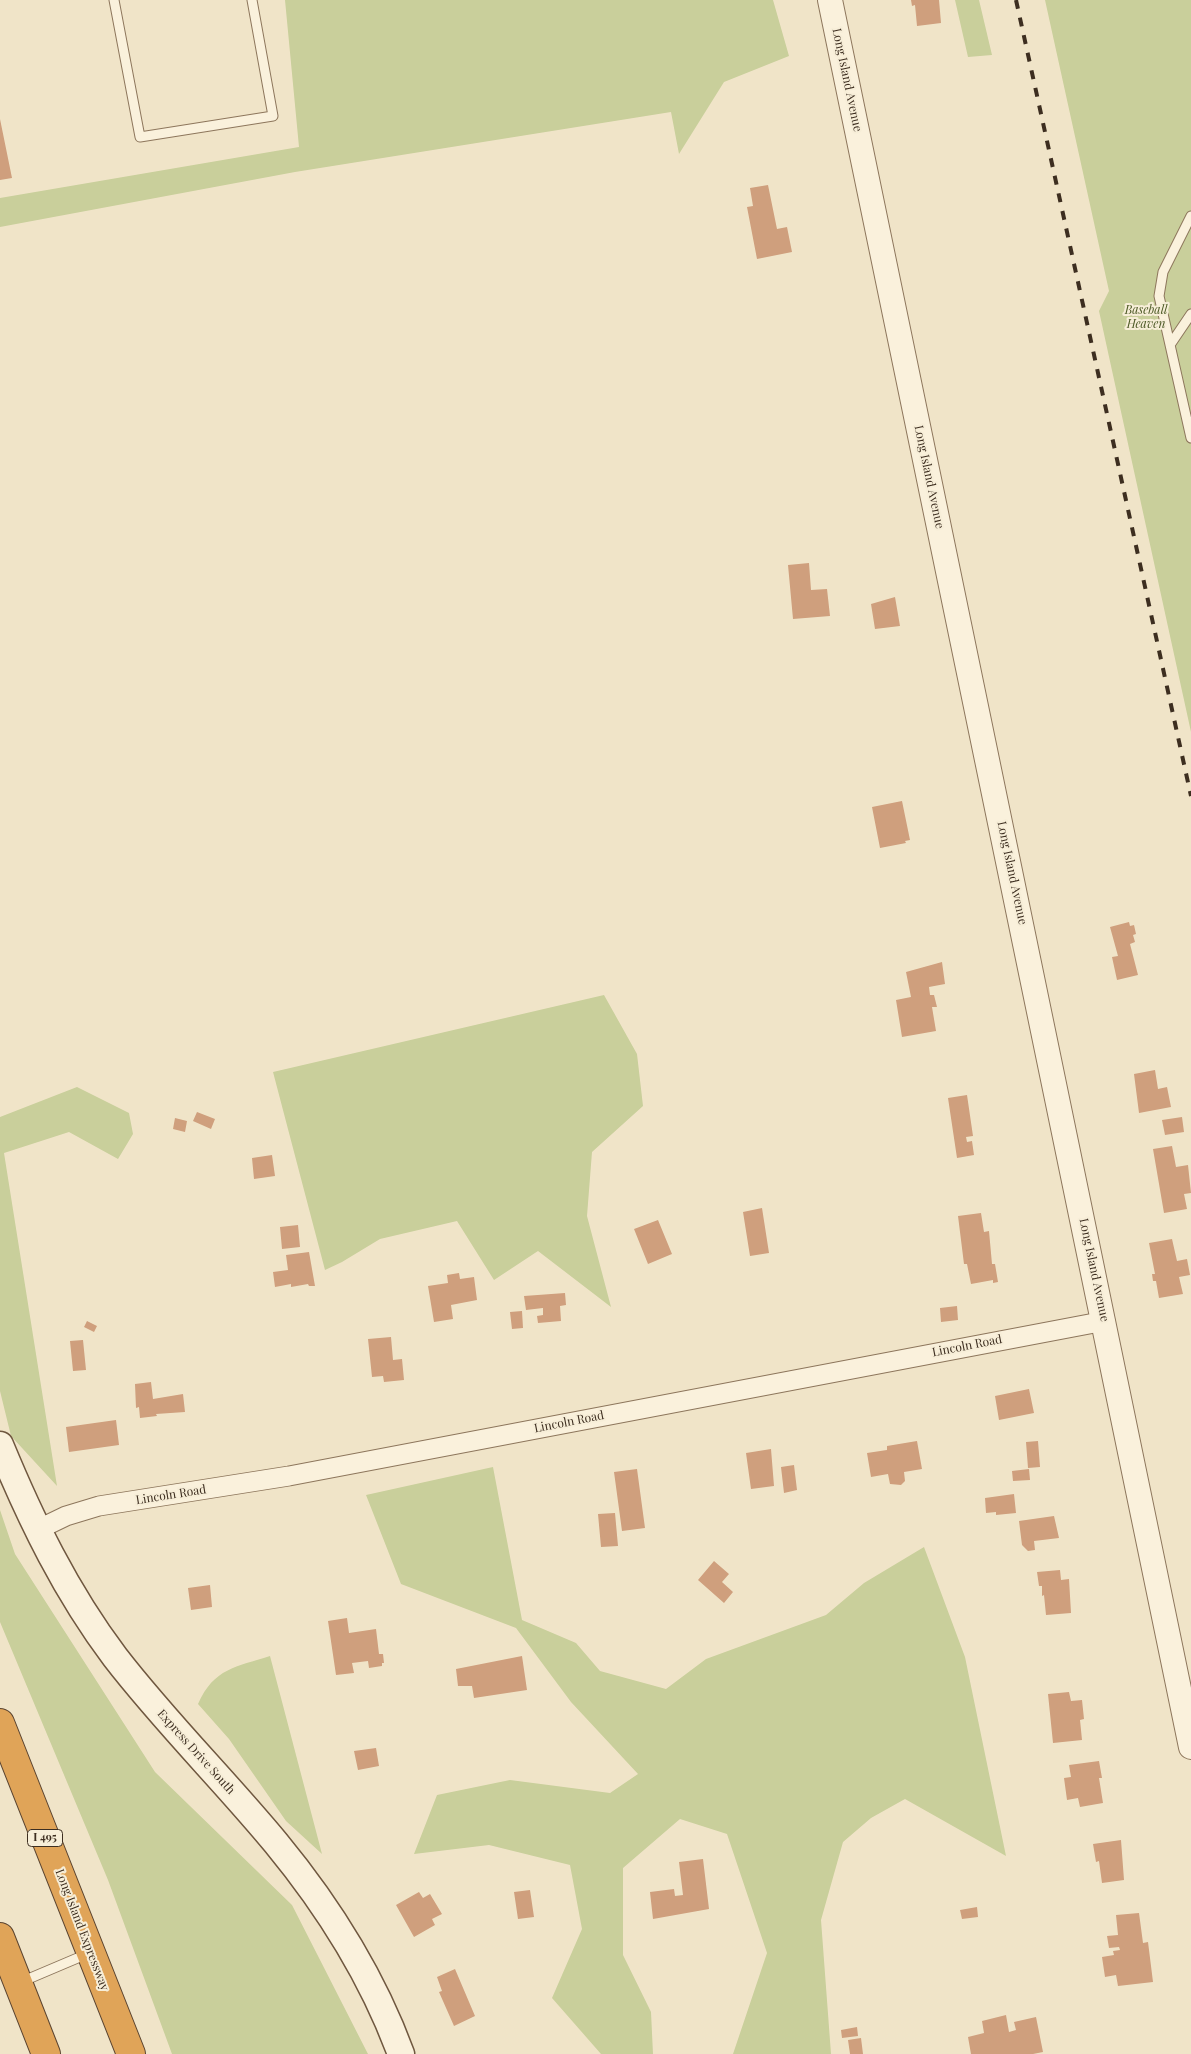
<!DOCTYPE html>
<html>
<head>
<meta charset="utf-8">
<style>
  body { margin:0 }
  canvas { display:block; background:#f0e4c8 }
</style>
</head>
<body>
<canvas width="1191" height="2054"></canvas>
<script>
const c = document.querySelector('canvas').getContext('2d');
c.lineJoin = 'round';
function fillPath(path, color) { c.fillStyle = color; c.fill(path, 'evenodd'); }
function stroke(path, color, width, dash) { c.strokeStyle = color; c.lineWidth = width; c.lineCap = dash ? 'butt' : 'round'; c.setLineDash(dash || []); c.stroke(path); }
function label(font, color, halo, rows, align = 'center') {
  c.font = font + ' "Playfair Display",serif'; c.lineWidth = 4; c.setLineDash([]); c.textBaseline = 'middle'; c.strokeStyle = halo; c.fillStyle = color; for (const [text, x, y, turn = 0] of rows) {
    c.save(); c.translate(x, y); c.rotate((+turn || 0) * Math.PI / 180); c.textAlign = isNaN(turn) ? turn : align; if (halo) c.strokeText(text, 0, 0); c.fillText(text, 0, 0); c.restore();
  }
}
fillPath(new Path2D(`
  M285,0H773L789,56L724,82L679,154L671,112L295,172L0,227V198L299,147Z
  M955,0H979L992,55L968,57Z
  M1045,0H1191V732L1099,311L1109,291Z
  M604,995L637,1054L643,1106L592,1152L587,1216L611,1307L538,1251L494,1280L457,1221L380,1239L342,1262L325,1270L273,1072Z
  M77,1087L129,1113L133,1134L118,1159L69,1132L4,1153L57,1486L11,1436L0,1391V1117Z
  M493,1467L522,1620L576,1643L600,1671L666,1689L706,1659L826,1615L864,1583L924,1547L965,1657L1006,1856L905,1799L871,1818L843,1842L821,1920L831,2054H733L767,1953L727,1834L680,1819L623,1868V1955L651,2012L653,2054H601L552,1998L582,1929L570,1865L489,1845L414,1854L437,1795L510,1780L610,1793L638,1774L571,1702L516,1628L401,1584L366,1495Z
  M0,1510L15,1554L155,1772L292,1905L368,2054H172L108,1880L0,1622Z
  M270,1656L322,1854L286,1821L229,1739L198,1704C214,1668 236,1667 270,1656Z`), '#c9cf9b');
fillPath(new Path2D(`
  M911,0H939L941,23L917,26L915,5L912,6Z
  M0,119L12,178L0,180Z
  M768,185L777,229L787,227L792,252L757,259L747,207L753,206L750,188Z
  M809,563L811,590L827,589L830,616L793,619L788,565Z
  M895,597L900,626L875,629L871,604Z
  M902,801L910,840L905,841L906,843L880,848L872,807Z
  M1129,922L1130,926L1134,925L1136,934L1133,935L1135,942L1130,944L1138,975L1117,980L1112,957L1118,956L1110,927Z
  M942,962L945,984L929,987L930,995H934L937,1007H932L936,1031L902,1037L896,1000L911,997L906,972Z
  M1155,1070L1158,1089L1167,1087L1171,1107L1139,1113L1134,1074Z
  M967,1095L973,1136L966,1137L967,1142L972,1141L974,1155L957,1158L948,1098Z
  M197,1112L215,1119L211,1129L193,1121Z
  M1182,1117L1184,1132L1165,1135L1162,1120Z
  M175,1118L187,1121L185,1132L173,1129Z
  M1172,1146L1176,1167L1188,1165L1191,1193L1184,1194L1187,1209L1164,1213L1153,1149Z
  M272,1155L275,1176L254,1179L252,1158Z
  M762,1208L769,1253L750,1256L743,1212Z
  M981,1213L984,1232L989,1231L992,1264H995L998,1282L993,1283V1280L971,1284L967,1264H964L958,1216Z
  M658,1220L672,1254L648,1264L634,1229Z
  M298,1225L300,1247L282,1249L280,1227Z
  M1172,1239L1177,1261L1187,1259L1190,1275L1179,1277L1183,1294L1159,1298L1156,1281H1153L1152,1274H1155L1149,1243Z
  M309,1252L315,1286H309L308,1284L291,1287V1284L275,1287L273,1272L288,1270L286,1255Z
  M459,1273L460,1279L474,1277L477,1300L451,1305L453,1319L434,1322L428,1286L448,1283L447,1275Z
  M565,1293L566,1305L560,1306L561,1321L538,1323L537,1316L543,1315V1308L526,1310L524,1296Z
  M957,1306L958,1320L941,1322L940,1308Z
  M522,1311L523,1328L512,1329L510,1312Z
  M87,1321L97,1326L94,1332L84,1327Z
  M391,1337L393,1360L402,1359L404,1380L384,1382L383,1376L372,1377L368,1339Z
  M83,1340L86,1370L73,1371L70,1341Z
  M151,1382L153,1399L183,1394L185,1412L156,1414L157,1416L140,1418L139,1407L136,1408L135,1384Z
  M1029,1389L1034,1413L999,1420L995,1396Z
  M116,1420L119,1445L69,1452L66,1427Z
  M917,1441L922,1469L904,1472L905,1481L901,1485L890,1484L888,1474L871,1477L867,1453L887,1450V1446Z
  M1038,1441L1040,1467L1028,1468L1026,1442Z
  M771,1449L774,1486L751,1489L746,1453Z
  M794,1465L797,1490L784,1493L781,1467Z
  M637,1469L645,1528L622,1531L614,1472Z
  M1029,1469L1030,1480L1013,1481L1012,1471Z
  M1014,1494L1016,1513L996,1515V1512L986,1513L985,1498Z
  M615,1513L618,1546L601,1547L598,1514Z
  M1054,1516L1059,1538L1034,1541L1035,1550L1028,1551L1022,1545L1019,1521Z
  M714,1561L729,1574L722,1582L733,1592L724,1603L698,1580Z
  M1060,1570L1061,1580L1069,1579L1071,1613L1046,1615L1044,1595L1042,1596V1586H1039L1037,1572Z
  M210,1585L212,1607L191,1610L188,1588Z
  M347,1618L349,1633L376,1629L379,1654H383L384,1663H382V1666L369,1668L368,1661L352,1663L354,1673L336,1675L328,1621Z
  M522,1656L527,1690L474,1698L472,1686H458L456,1669Z
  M1069,1692L1071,1701L1082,1700L1084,1719L1080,1720L1082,1740L1053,1743L1048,1694Z
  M376,1748L379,1766L358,1770L354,1751Z
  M1099,1761L1102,1778H1099L1103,1803L1080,1807L1078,1798L1067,1800L1064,1778L1071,1777L1069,1765Z
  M1121,1840L1124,1880L1102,1883L1099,1861L1096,1862L1093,1844Z
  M703,1859L709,1909L653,1919L650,1892L674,1889L675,1896L683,1895L679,1862Z
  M530,1890L534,1917L518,1919L514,1892Z
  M419,1892L423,1898L430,1894L442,1914L432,1919L435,1925L414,1937L396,1905Z
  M977,1907L978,1917L962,1919L960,1910Z
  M1139,1913L1143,1943L1148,1942L1153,1982L1118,1986L1116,1975L1105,1977L1102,1957L1114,1955L1113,1951L1120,1950L1119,1947L1109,1948L1107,1936L1118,1935L1116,1915Z
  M455,1969L475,2016L454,2026L439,1992L442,1991L437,1977Z
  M1006,2015L1009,2032L1016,2030L1014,2022L1036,2017L1043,2052L1033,2054H971L968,2037L984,2033L982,2021Z
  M857,2027L858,2036L842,2038L841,2030Z
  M861,2038L863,2054H850L848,2040Z`), '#cf9f7d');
const service = new Path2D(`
  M114,0L140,137L273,116L252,0
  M1191,216L1163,272L1159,296L1191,438
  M1170,345L1191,314
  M21,1982L87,1954`);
const minor = new Path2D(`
  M37,1530L66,1516L99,1506L289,1476L1105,1321`);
const tertiary = new Path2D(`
  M830,0L1191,1747`);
const secondary = new Path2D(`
  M0,1445C31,1520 66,1592 115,1657C165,1722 224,1780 276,1843C328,1906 373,1978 401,2054`);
const motorway = new Path2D(`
  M0,1723L131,2054
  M0,1937L46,2054`);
stroke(service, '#8d765c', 11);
stroke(minor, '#8d765c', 21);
stroke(tertiary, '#8d765c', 26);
stroke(secondary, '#6f573f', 29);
stroke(motorway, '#5b4430', 30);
stroke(service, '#faf1dc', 9);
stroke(minor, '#faf1dc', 19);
stroke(tertiary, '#faf1dc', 24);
stroke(secondary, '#faf1dc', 26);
stroke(motorway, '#e0a458', 28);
stroke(new Path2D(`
  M1016,0L1191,796`), '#3d2e20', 4, [9, 9]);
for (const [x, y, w] of [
  [45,1838,35]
]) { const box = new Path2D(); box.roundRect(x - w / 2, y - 8.5, w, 17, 4); c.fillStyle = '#f7eed8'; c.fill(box); stroke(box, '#3d2e20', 1); }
label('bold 11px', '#3d2e20', null, [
  ["I 495",45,1838]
]);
label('12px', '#3d2e20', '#f7eed8', [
  ["Long Island Avenue",847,80,78],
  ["Long Island Avenue",929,477,78],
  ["Long Island Avenue",1012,873,78],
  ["Long Island Avenue",1094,1270,78],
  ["Lincoln Road",967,1346,-11],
  ["Lincoln Road",569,1422,-11],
  ["Lincoln Road",171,1495,-9],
  ["Express Drive South",196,1752,48],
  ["Long Island Expressway",82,1930,69]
]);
label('italic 12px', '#4d5a26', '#f7eed8', [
  ["Baseball",1146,310],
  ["Heaven",1146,324]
]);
</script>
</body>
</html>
